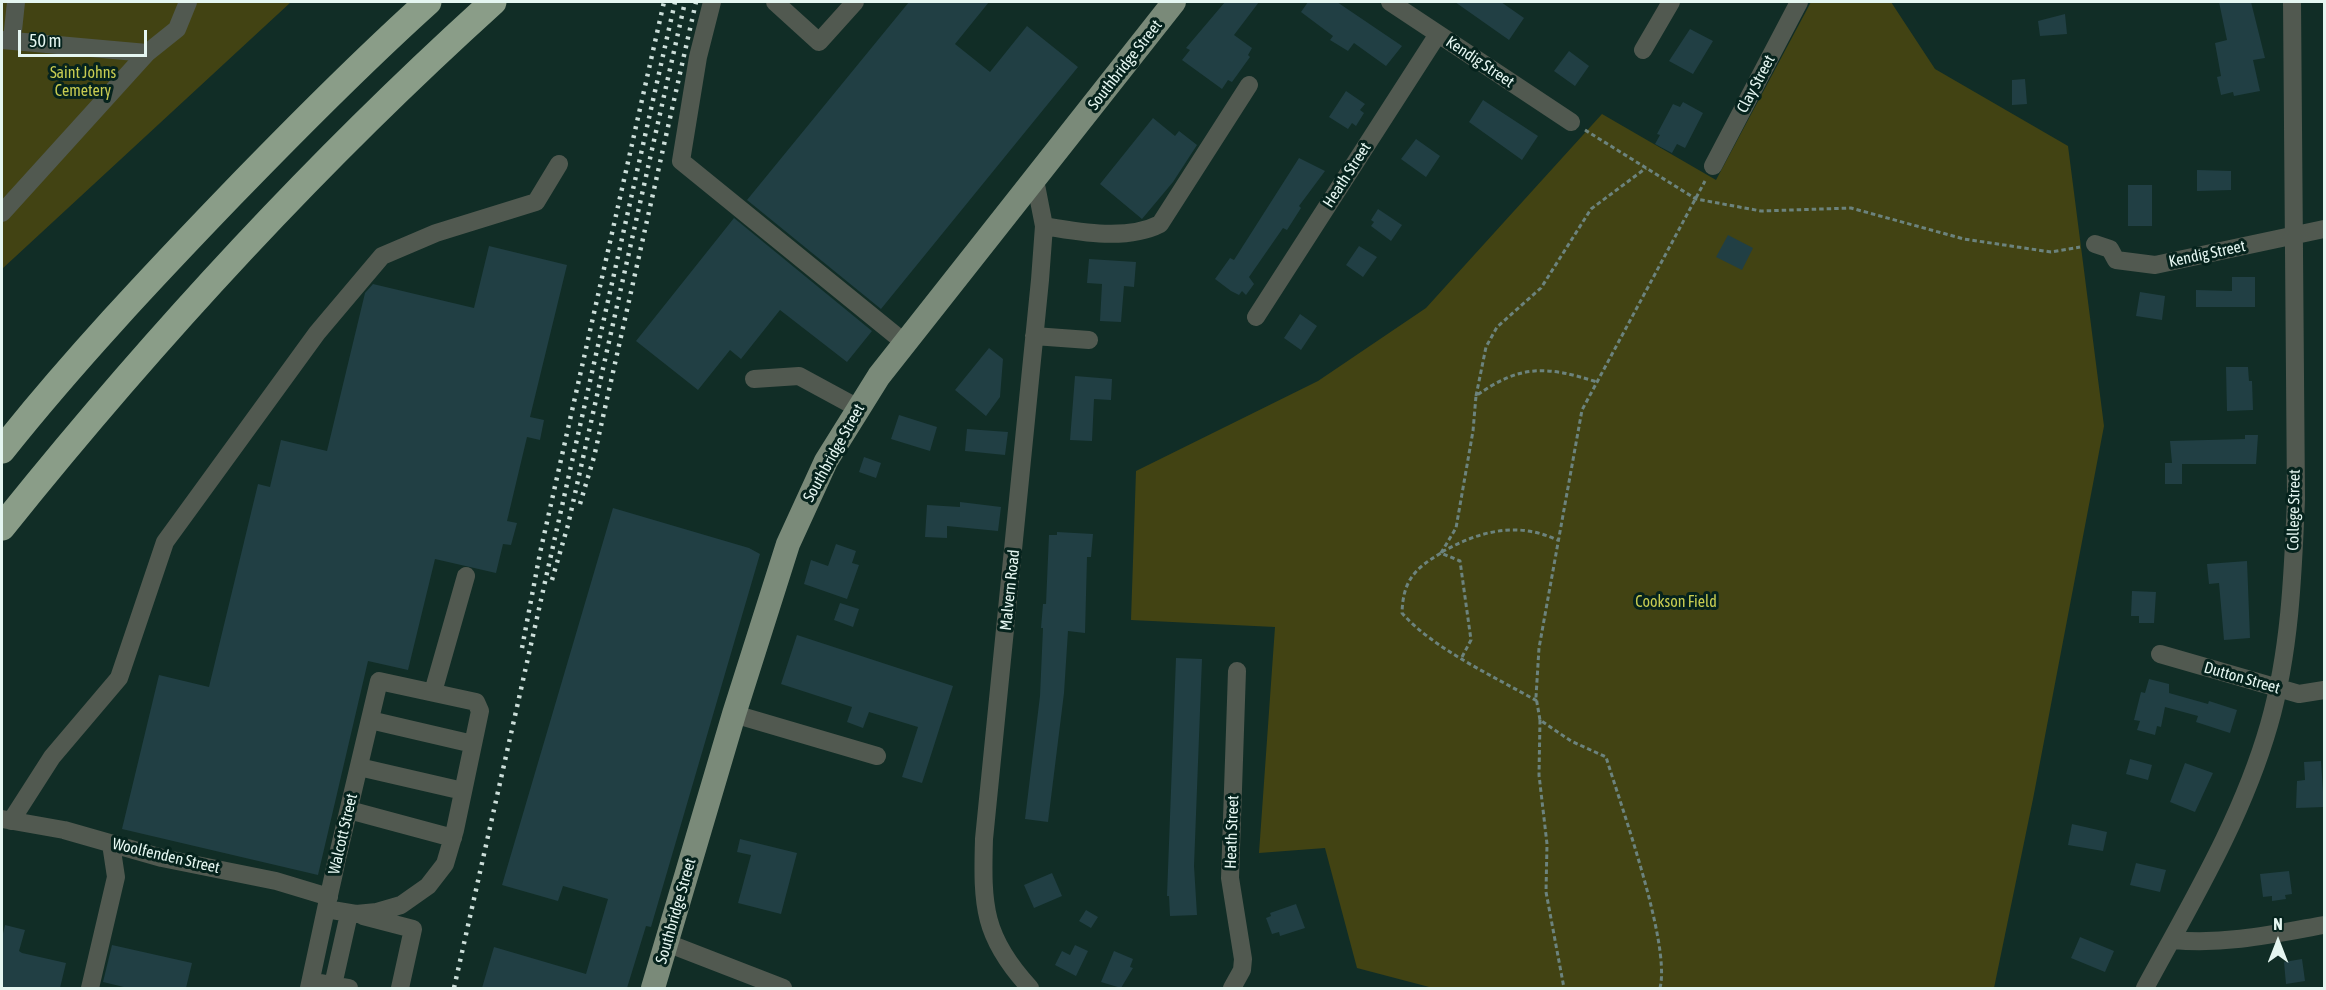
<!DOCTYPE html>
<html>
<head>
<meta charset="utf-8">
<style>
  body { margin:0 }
  #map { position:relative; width:2326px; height:990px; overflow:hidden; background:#112d26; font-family:"Asap Condensed",sans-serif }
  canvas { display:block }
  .frame { position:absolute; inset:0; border:3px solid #e5f6f1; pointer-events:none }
  .north { position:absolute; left:2248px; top:912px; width:60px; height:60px; -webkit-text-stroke:4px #06231d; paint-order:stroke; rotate:0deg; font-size:16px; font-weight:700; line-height:24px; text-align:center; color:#e5f6f1 }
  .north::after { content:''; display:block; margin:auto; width:21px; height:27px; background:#e5f6f1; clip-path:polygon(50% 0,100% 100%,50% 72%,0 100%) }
  .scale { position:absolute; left:18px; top:30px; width:129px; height:27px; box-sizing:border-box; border:3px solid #e5f6f1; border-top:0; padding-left:8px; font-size:18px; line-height:21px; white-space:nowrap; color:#e5f6f1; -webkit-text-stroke:4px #06231d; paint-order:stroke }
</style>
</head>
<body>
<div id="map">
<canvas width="2326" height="990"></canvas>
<div class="frame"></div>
<div class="north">N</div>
<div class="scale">50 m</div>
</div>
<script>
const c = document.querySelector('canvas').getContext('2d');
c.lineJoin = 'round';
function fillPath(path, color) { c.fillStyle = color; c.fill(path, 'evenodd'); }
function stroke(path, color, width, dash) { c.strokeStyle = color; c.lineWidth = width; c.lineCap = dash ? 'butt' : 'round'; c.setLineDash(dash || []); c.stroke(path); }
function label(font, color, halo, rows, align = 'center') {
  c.font = font + ' "Asap Condensed",sans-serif'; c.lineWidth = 6; c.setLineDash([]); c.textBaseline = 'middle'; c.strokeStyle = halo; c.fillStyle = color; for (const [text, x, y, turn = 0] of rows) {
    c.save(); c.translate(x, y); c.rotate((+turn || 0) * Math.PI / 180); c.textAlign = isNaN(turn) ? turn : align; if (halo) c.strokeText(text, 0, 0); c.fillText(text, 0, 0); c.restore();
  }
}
fillPath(new Path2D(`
  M2,2H291L2,269Z
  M1811,2H1891L1935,69L2068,146L2104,426L2033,799L1994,988H1433L1357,968L1325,848L1259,853L1275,627L1131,620L1136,471L1318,381L1426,308L1602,114L1716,180Z`), '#424313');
fillPath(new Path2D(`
  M909,2H989L955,44L990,72L1027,26L1078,67L881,309L747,200Z
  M1225,2H1259L1234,35L1252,48L1248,55L1250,57L1232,82L1228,80L1222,89L1182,60L1190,50L1186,48Z
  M1308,2H1337L1402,46L1386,66L1354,43L1348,51L1330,40L1333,36L1301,12Z
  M1455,2H1501L1524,18L1509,40Z
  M2219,2H2251L2265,58L2253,60L2260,91L2234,96L2233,92L2221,95L2217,77L2221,76L2215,43L2227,40Z
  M2065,14L2067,34L2040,36L2038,21Z
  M1690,29L1713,41L1693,74L1669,61Z
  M1569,51L1589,66L1575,86L1554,71Z
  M2025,79L2027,104L2012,105V80Z
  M1346,91L1365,104L1360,110L1364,113L1356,126L1352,123L1348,129L1329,117Z
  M1483,100L1538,136L1522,160L1469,122Z
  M1683,102L1703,113L1685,148L1677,144L1672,153L1655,144L1660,135L1657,134L1673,104L1680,107Z
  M1153,118L1175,136L1179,131L1197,145L1173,182L1142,219L1100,184Z
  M1416,139L1440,156L1426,177L1401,159Z
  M1299,158L1325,171L1299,206L1301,208L1287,230L1283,228L1249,277L1254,284L1246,295L1242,291L1239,295L1231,291L1215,279L1230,258L1234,260Z
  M2197,170L2231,171V190L2197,191Z
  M2128,185H2152V226H2128Z
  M1378,209L1402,225L1391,241L1371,226L1374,222L1371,220Z
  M734,218L872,331L847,362L780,310L741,359L730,350L698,390L636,341Z
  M1728,235L1753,248L1742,270L1716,257Z
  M489,246L567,265L530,417L544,420L540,440L527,437L507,521L517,523L511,545L503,544L496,573L435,559L408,670L368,661L318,875L122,829L159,675L209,687L258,484L270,487L281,440L327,451L365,293L373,284L474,308Z
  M1359,246L1377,257L1363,277L1346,265Z
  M1089,259L1136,262L1134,287L1124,286L1121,322L1100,321L1102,284L1087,283Z
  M2232,277H2255V307H2196V290L2232,291Z
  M2140,292L2165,296L2162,320L2136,316Z
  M1300,314L1317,326L1301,350L1284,338Z
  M989,348L1003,359L1000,397L986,416L955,390Z
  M2226,367H2248L2249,381H2252L2253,410L2227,411Z
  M1075,376L1112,379L1111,400L1094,399L1092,441L1070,440Z
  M899,415L937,427L930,451L891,439Z
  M967,429L1008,432L1005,455L965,451Z
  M2245,435H2258L2256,464H2182V484H2165V463H2172L2170,441L2245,439Z
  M864,457L881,463L876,478L859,472Z
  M960,502L1001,507L998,531L947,526V538L925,537L927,505L960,507Z
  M613,508L749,548L760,554L651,927L646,926L627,988H482L494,947L586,974L608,899L563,886L558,901L502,885Z
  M1057,532L1093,534L1091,557H1087L1085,633L1068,631L1064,693L1048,822L1025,819L1040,696L1043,628H1041L1043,604H1046L1049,535H1057Z
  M836,544L856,551L852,563L859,565L847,599L804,584L811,560L828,566Z
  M2247,561L2250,638L2224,640L2219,583L2209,584L2207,564Z
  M2132,591L2156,592L2154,623H2139V616H2131Z
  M840,603L859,609L853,627L834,620Z
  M797,635L953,686L922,783L902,777L918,727L869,712L863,728L847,722L852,707L781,684Z
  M1176,658L1202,659L1194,866L1197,915L1170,916L1169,896H1167Z
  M2149,679L2169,684V693L2208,704L2209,701L2237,710L2230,733L2196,722L2198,716L2165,707L2161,727L2157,726L2155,735L2137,730L2140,721L2134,720L2141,692L2145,693Z
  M2130,759L2152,765L2148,780L2126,774Z
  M2321,761L2324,807L2296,808L2297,781L2305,780L2304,762Z
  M2185,763L2213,773L2195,812L2170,802Z
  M2072,824L2107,832L2103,851L2068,845Z
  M740,839L797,853L781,914L738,903L751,855L737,852Z
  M2136,863L2166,870L2160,892L2130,885Z
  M2289,871L2292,894L2285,895L2286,899L2272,901V896L2263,897L2260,874Z
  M1052,873L1062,896L1034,908L1024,885Z
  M1296,904L1305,928L1280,936L1279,932L1272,934L1266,918L1271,916L1270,913Z
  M1086,910L1098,917L1091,928L1079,921Z
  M5,925L25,930L19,951L22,953L66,963L60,988H2V938Z
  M2080,937L2114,951L2105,972L2071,958Z
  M112,945L192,963L186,988H128L103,982Z
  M1075,945L1088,951L1076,976L1055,965L1062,951L1070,955Z
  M1114,951L1133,959L1130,967L1133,968L1121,988L1101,982Z
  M2302,959L2305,981L2286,984L2284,962Z`), '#213f44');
stroke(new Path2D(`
  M1585,130L1696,199L1761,211L1851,208L1964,239L2051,252L2080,247
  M1476,396L1486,347L1497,327L1541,288L1591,209L1646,168
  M1442,552C1479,531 1518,521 1557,540
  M1441,553L1456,528L1473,431L1476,396C1520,364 1547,366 1597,382
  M1462,657L1471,640L1460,561L1441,553C1414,569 1403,581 1402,613C1432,648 1495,677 1537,701
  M1540,720L1539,775L1547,844L1546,892L1564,988
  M1660,988C1671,944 1621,806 1606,757L1571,741L1540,720L1536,697L1539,648L1582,410L1705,181`), '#6c837d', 3, [4.5, 3]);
stroke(new Path2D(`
  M712,2L698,57L681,161L905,343
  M775,2L819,42L855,2
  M1390,2L1571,122
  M2,40L147,53
  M12,40L16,2
  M1643,50L1671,2
  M1713,166L1799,2
  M2,213L147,53L177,29L188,2
  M1044,226C1079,232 1127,241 1160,224L1249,85
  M2095,244L2110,249L2116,260L2155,265L2324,229
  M1256,317L1438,34
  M1034,336L1089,340
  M754,379L799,376L858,408
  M2160,654L2299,694L2324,690
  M433,692L466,576
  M734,714L877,756
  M370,720L473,744
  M359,767L463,791
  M349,810L453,838
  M2,819L64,830L162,858L276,881L329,897
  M11,821L52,757L119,678L165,542L317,333L382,256L436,233L536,202L559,164
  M363,916L413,929L400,988
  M2173,940C2225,945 2274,934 2324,925
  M667,943L783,988
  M321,983L349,988
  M333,985L349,914
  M90,988L116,877L111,844
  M309,988L326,909C329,894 333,879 336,863L379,681L476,702L480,711L455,830L445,864L428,886L401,905L377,912L356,914L326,909
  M1030,988C983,937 982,906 984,839L1040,280L1044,226L1035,180
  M1232,988L1242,970L1243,959L1230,878L1237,671
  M2145,988C2191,903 2242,819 2269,725C2290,652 2293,574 2296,499L2292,2`), '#515950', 18);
stroke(new Path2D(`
  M653,988L734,714L788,544L826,461L879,376L1174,2`), '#7a8a79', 24);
stroke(new Path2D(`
  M2,450C73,361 151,278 230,196C294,130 359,64 428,2
  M2,527C152,340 315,163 493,2`), '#8a9d88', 27);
stroke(new Path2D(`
  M580,504L594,457L696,2
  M552,580L568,525L685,2
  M522,648L540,553L664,2
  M454,988L675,2`), '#ccded9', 4.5, [3, 6]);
label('16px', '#e5f6f1', '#06231d', [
  ["Kendig Street",1480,62,34],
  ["Southbridge Street",1125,65,-52],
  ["Clay Street",1756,84,-62],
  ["Heath Street",1347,175,-57],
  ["Kendig Street",2207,254,-12],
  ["Southbridge Street",834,453,-61],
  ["College Street",2294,510,-89],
  ["Malvern Road",1010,590,-84],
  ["Dutton Street",2242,678,16],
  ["Heath Street",1232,832,-88],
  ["Walcott Street",343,834,-77],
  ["Woolfenden Street",166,856,13],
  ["Southbridge Street",676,911,-74]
]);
label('16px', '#c8cc51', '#06231d', [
  ["Saint Johns",83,73],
  ["Cemetery",83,91],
  ["Cookson Field",1676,602]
]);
</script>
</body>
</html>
